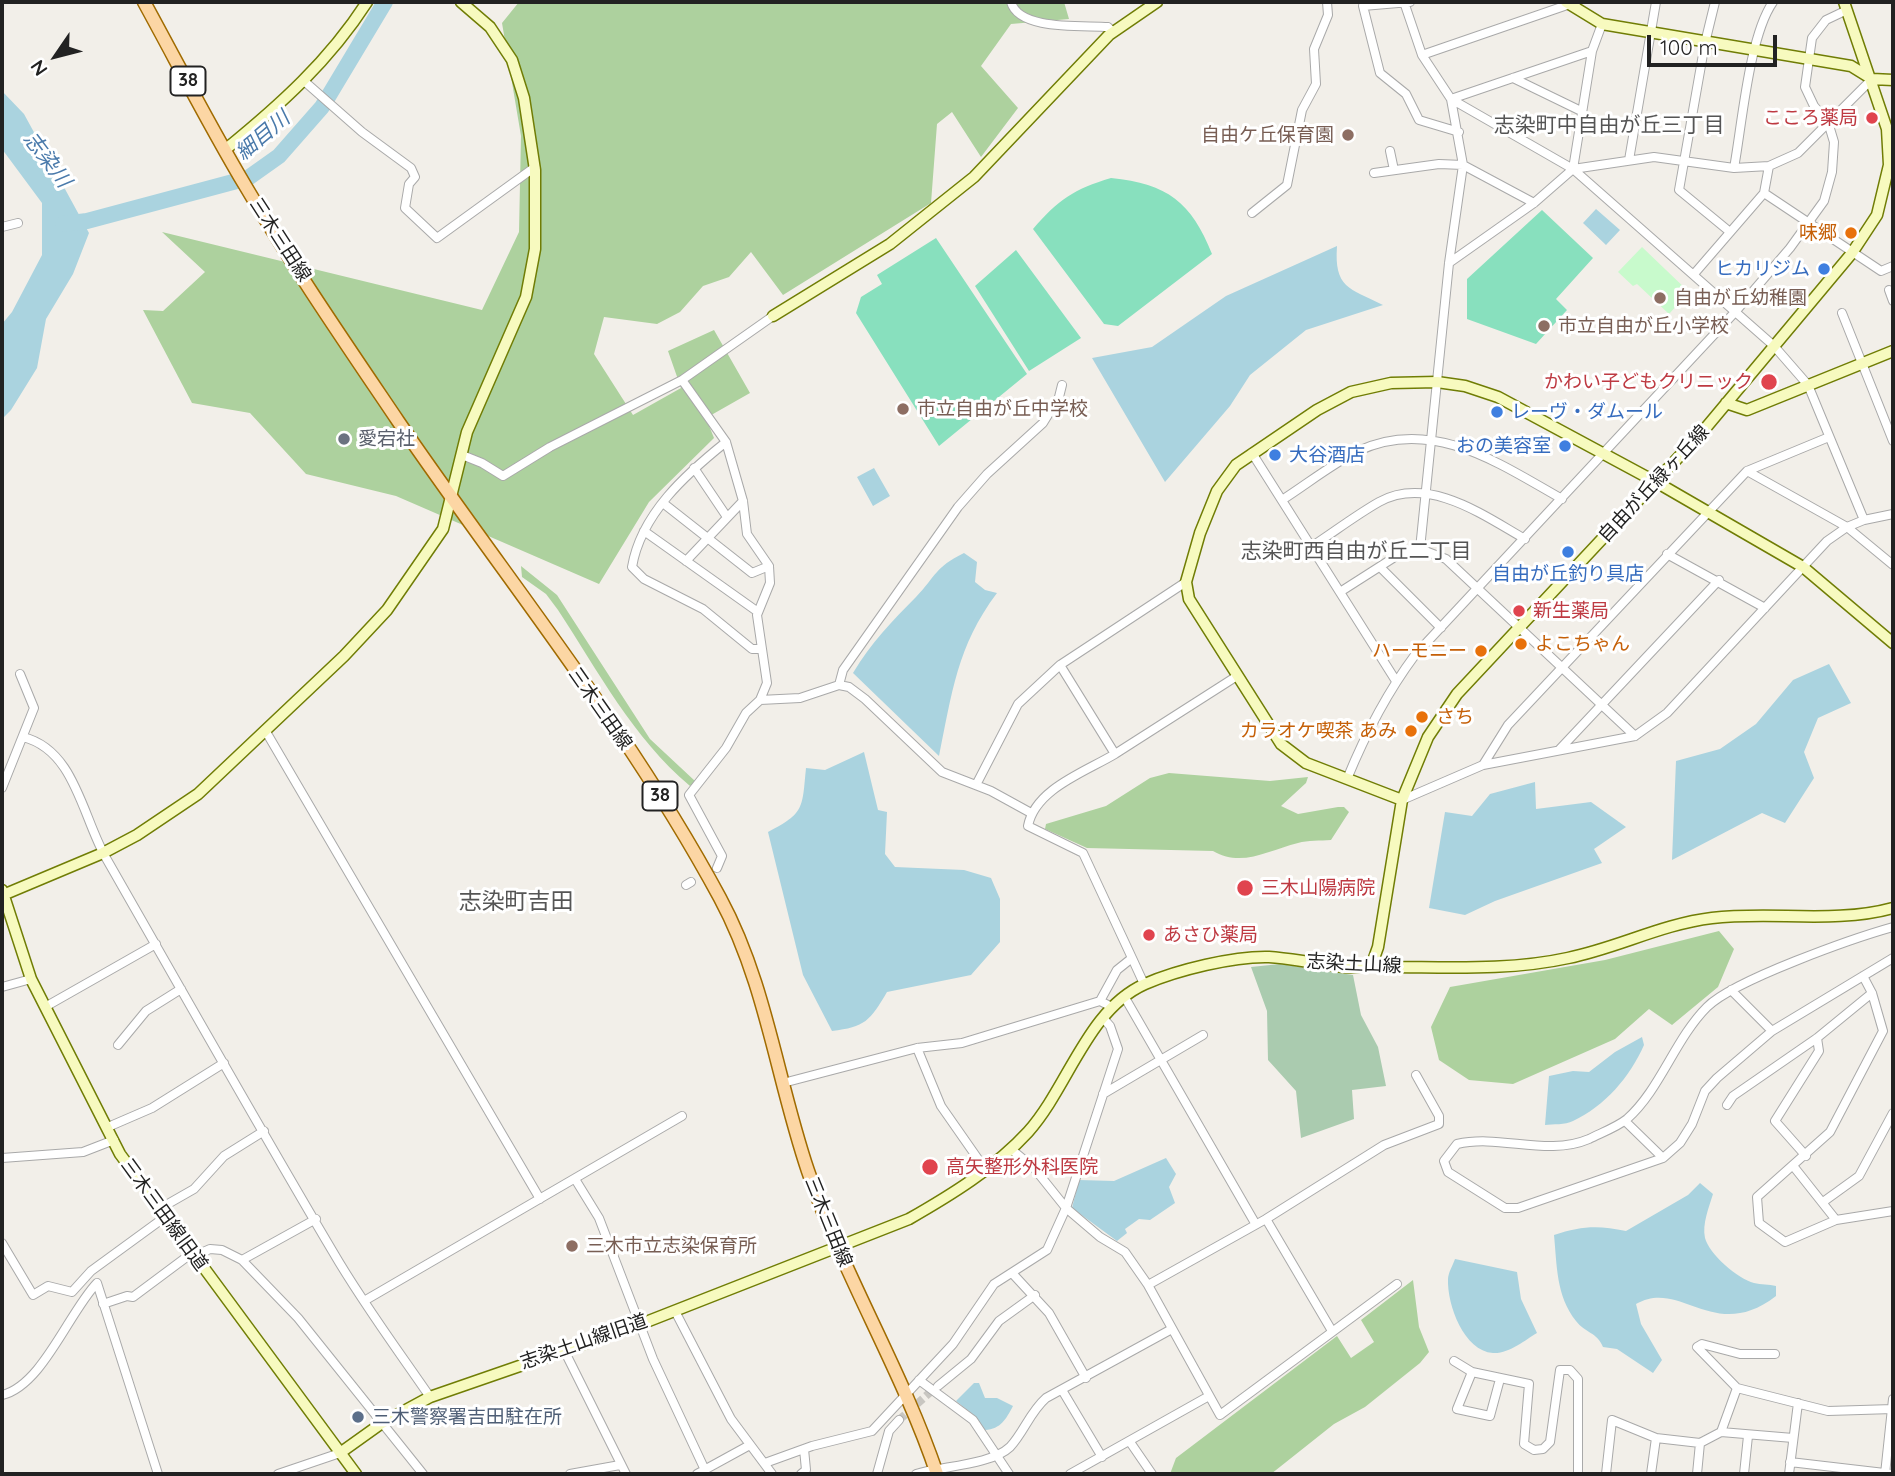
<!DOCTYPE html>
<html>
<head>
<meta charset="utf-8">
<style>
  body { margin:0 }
  #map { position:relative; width:1895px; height:1476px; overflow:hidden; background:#f2efe9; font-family:Quicksand,sans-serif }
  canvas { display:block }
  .frame { position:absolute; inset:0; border:4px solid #222; pointer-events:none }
  .north { position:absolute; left:21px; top:21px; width:70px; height:70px; -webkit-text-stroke:5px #fff; paint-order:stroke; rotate:235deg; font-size:19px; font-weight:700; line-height:28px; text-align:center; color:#222 }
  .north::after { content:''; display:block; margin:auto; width:24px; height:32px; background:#222; clip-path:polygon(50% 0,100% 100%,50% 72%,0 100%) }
  .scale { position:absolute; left:1647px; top:35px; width:130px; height:32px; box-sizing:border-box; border:4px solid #222; border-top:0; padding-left:9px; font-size:21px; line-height:24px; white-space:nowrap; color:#222; -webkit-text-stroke:5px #fff; paint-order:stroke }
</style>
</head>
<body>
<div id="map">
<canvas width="1895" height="1476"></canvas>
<div class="frame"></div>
<div class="north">N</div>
<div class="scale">100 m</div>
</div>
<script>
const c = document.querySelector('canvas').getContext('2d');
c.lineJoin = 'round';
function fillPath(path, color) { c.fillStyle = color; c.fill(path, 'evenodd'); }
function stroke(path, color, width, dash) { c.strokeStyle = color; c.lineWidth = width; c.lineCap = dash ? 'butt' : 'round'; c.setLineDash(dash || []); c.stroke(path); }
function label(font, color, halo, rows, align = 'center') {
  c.font = font + ' Quicksand,"Noto Sans JP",sans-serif'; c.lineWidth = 6; c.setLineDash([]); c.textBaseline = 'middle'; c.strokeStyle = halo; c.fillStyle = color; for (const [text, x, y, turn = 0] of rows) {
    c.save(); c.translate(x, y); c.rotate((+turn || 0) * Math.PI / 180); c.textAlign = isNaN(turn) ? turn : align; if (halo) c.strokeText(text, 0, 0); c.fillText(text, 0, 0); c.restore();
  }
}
fillPath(new Path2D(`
  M519,2H1064L1069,19L1011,24L981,66L1018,108L981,157L952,112L937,124L931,203L783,295L751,252L729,277L703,286L680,312L657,324L604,317L594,354L633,415L681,388L668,351L714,330L750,393L706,418L714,438L649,502L599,584L396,496L306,474L250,413L192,403L143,310L163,311L205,272L162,232L482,310L519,232L521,136L502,23Z
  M521,566L557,595L650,739L695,781L690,786C633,738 598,671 558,610L546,594L522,577Z
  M1169,773L1270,781L1308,777L1306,783L1281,806L1298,814L1338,807H1344L1349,812L1331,840C1320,841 1308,840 1298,843C1269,850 1242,868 1213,851L1087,848L1045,829L1046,824L1106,806L1150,778Z
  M1719,931L1734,949L1718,987L1672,1025L1649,1009L1615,1039L1513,1084L1469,1080L1439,1060L1431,1027L1450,987L1605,960Z
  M1413,1280L1419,1327L1429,1352L1420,1363L1365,1407L1334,1424L1271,1474H1170L1176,1458L1337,1336L1351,1358L1374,1342L1361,1320Z`), '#add19e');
fillPath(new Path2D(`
  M1280,964L1353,975L1361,1015L1378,1047L1386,1086L1352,1090L1354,1119L1301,1138L1296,1091L1268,1060L1267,1011L1251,967Z`), '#aacbaf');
fillPath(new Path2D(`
  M1642,247L1689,292L1669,314L1637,284L1633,286L1618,272Z`), '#c8facc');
fillPath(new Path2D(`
  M1111,178C1168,184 1191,202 1212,254L1118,326L1104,324L1033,229C1058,200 1074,189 1111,178Z
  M1542,210L1593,258L1556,299L1567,310L1536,344L1467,319V279Z
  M936,238L1027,374L939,446L856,313L861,297L882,284L877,275Z
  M1016,250L1081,338L1029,371L975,286Z`), '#88e0be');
fillPath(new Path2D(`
  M2,91L24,114L89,233L73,274L46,319L37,368L11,410L2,419V324L12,312L42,255V203L2,149Z
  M1596,209L1620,230L1606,245L1583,223Z
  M1337,246C1334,288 1349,288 1383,305L1306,330L1250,375L1230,406L1165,482L1092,358L1152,347L1226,296Z
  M874,468L890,496L873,506L857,477Z
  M964,553L977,562L975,582L985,590L997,593C957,646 952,693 939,756L853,673C871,643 892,621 916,597C937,575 934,568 964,553Z
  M1829,664L1851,703L1818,718L1804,752L1814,778L1785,823L1762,813L1672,860L1676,761L1720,749L1756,724L1793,680Z
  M864,752L878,810L887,812L885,854L895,867L964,870L991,878L1000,899V942L971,975L887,992C870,1021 865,1027 832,1031L803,975L768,832C805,813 802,808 806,768L825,770Z
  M1535,782L1536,809L1591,802L1626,827L1594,849L1602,863L1495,901L1465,915L1429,908L1445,812L1472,816L1490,794Z
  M1642,1037L1644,1045C1630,1077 1605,1106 1573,1121C1565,1125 1553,1124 1545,1125L1549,1076L1573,1071L1589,1072L1615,1052Z
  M1166,1158L1176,1174L1169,1187L1175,1203L1150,1220L1139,1219L1125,1229L1127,1233L1117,1241L1072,1208L1079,1180L1114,1181Z
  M1700,1183L1713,1194C1709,1207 1702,1224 1705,1238C1709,1254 1738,1279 1754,1283C1761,1285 1769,1284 1776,1286V1296C1714,1344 1681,1278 1636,1304L1641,1324L1662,1360L1653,1373L1617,1349L1603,1347C1597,1332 1585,1333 1576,1321C1556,1296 1557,1265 1554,1235C1581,1226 1598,1225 1626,1231L1688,1195Z
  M1455,1259L1517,1272L1521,1299L1537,1333C1525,1340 1509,1354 1493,1353C1464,1351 1447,1305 1448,1279C1448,1273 1453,1265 1455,1259Z
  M974,1383H979L985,1398H997L1013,1406C1006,1419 1001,1429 985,1430L975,1416L956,1401Z`), '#aad3df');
stroke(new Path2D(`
  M63,224L87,221L248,178L279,156L322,107L385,2`), '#aad3df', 16);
stroke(new Path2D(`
  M899,1420L936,1387`), '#c8c6c1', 8, [8, 4]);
const street = new Path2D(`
  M1011,2C1019,31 1083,25 1108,27L1113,32
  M1404,2L1422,55L1451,99L1463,165L1449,263L1420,549
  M1410,2L1363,6L1380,73L1406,94L1419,120L1459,132
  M1715,2L1705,43L1679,190L1730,232
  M1422,55L1576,2
  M1513,78L1581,111
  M304,81L362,132L411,168L415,177L409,184L405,208L437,238L535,167
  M1451,99L1592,51
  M1390,151L1394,170
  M1629,160L1656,2
  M1734,168C1742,125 1749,36 1773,2
  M1573,169L1592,51L1602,24
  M1374,173L1439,164L1463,165L1534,203
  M1764,193L1881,271L1893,266
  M1252,213L1287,185L1302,110L1316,84L1314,49L1328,15L1327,2
  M2,227L18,223
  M1449,263L1534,203L1573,169L1654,157L1734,168L1769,166L1798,153L1872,79
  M1694,274L1764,193L1769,166
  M1889,290L1893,301
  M1842,313L1893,441
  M682,380L726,442L743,501L747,534L769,566L770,583L757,615L767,683L760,700L746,713L726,748L689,795L722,856L717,868
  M726,442C686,474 641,514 632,567L644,579L703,609L752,649H762
  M1252,453L1396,681
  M462,455L482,463L503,476L550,447L682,380L773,316
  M694,468L727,517
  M1747,471L1847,527L1893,565
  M1282,500C1307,484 1332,464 1358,451C1432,416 1500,464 1562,499
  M663,503L752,573L769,566
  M1864,520L1893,514
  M644,531L758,612
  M1311,547C1334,532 1356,515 1379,502C1428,475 1483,515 1525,539
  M1667,554L1765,608
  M686,561L743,501
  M1380,567L1441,628
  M1186,582L1060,665L1115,754L1237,676
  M1340,592L1401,553L1420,549L1446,559L1635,736
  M839,685L843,670L958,507L987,474L1043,423L1059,397L1062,385
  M760,700L800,698L839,685L849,687L865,699L942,772L991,791L1031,813
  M265,730L540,1199
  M23,737C75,750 82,816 106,858C181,989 256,1122 333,1252C362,1302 397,1349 430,1397
  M1559,750L1719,580
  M1483,765L1508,725L1747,471L1829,437
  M1347,779C1365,735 1386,694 1415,655L1736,311L1790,248L1824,201L1832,172L1834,142L1828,122L1814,106L1805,87L1812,38L1826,20L1847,10
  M976,785L1018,704L1060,665
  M2,788L34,708L20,674
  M1402,800L1483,765L1635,736L1667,713L1827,541L1847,527L1864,520L1808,385L1774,346L1573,169L1451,99
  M686,885L691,882
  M1893,927C1854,938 1734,980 1707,1007C1675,1039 1660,1090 1627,1119C1617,1127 1601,1133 1589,1139C1547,1157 1501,1134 1457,1144L1444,1161L1448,1172L1505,1208H1518L1663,1158L1680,1143L1692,1124L1705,1091L1717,1078L1772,1031L1893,958
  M1132,958L1144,984
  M1863,976L1872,993L1883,1031L1830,1132L1757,1197L1759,1223L1785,1242L1836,1220L1893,1211
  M2,987L31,979
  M1731,990L1772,1031
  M1124,996L1255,1223
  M45,1007L156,944
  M1112,1007L1100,1001L1117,970L1132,958L1083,853L1028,826C1035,789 1085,772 1115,754
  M118,1045L146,1011L181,989
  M917,1048L941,1106L985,1169
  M783,1083L917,1048L962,1043L1100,1001
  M1103,1094L1203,1035
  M1727,1105L1733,1096L1817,1038L1872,993
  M1625,1121L1663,1158
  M108,1127L152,1108L224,1063
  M1011,1149L1034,1168L1066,1208L1100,1237L1125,1252L1148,1285L1220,1415L1397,1284
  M1806,1156L1775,1121L1819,1051L1817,1038
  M2,1158L83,1152L114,1140
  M1794,1167L1836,1220
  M575,1179L599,1218L653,1359L705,1470
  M1823,1202L1859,1176L1893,1113
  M159,1209L194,1189L224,1156L264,1131
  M1266,1219L1332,1331
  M2,1243L33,1295L48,1286L72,1292L91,1271L165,1217
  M194,1256L210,1249L222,1250L242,1260L298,1318L423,1474
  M242,1260L316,1219
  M1012,1273L1049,1313L1086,1378
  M1148,1285L1266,1219L1384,1145L1439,1124V1116L1416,1075
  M364,1301L682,1116
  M103,1304L127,1296L133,1297L192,1253
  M675,1311L731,1419L772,1474
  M564,1350L626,1474
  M1454,1361L1472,1372L1529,1384L1524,1444L1534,1450L1543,1449L1550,1442L1560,1370H1570L1578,1379V1474
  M1472,1372L1457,1409L1490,1416L1500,1379
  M919,1380L973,1420L1009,1474
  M938,1386L971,1359L999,1321L1035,1295
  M1737,1388L1697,1347L1702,1344L1740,1354H1775
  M1062,1390L1102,1457
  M2,1395C42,1386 69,1312 97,1283L158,1474
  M1721,1432L1793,1438
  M1130,1442L1152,1474
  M1790,1462L1893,1474
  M765,1463L812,1446L872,1431L953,1344L994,1284L1047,1250L1066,1208L1118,1049L1110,1026L1103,1018
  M278,1474L340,1453
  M570,1474L620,1465
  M697,1474L748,1446
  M801,1474L806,1470L804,1449
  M877,1474L889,1431L899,1420
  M916,1474C942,1466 991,1465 1010,1447C1024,1432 1030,1412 1046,1398L1170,1330
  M1070,1474L1209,1396
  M1606,1474L1612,1420L1656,1438L1700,1443L1721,1432L1737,1388L1828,1411L1893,1409
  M1651,1474L1656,1438
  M1697,1474L1700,1443
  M1744,1474L1748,1436
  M1789,1474L1798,1403
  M1885,1474L1893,1399`);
const secondary = new Path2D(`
  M1566,2L1602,24L1851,66L1872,79L1893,80
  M226,149C280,105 329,61 367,2
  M773,316L890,244L974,177L1109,35L1157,2
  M1726,403L1747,410L1893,351
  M1402,800L1306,763L1281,744L1189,599L1186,582L1200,533L1217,491L1236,465L1317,410L1351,392L1391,383L1437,382L1465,386L1498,397L1656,482L1803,567L1893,643
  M2,890L31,979L120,1154L356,1474
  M3,895L103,853L137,835L198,794L344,656L387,610L443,529L467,432L526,297L535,249V170L524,98L512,60L490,27L461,2
  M1373,961L1378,947L1402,800L1428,737L1457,694L1704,430L1852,253L1877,215L1889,165L1887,129L1844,2
  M1373,961L1387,967C1447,967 1509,971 1568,958C1617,948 1662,924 1712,918C1772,911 1835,924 1893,908
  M340,1453L382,1423L430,1397L641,1324L909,1219C951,1195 995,1168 1028,1132C1069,1086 1087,1010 1145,984C1177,970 1234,956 1269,957C1285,958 1301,961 1316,963C1334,965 1357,973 1373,961`);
const primary = new Path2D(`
  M144,2C178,64 210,127 246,187C293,267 346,344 398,421C506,579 629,729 720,898C766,983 777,1080 808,1171C843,1275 902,1370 937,1474`);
stroke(street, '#a9a9a9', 10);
stroke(secondary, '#707d05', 13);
stroke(primary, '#a06b00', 15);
stroke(street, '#fff', 8);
stroke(secondary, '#f7fabf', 10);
stroke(primary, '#fcd6a4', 12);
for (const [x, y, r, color] of [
  [1872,118,7,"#e0444e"],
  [1348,135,7,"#8d6e63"],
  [1851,233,7,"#e8710a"],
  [1824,269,7,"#3f7fe0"],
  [1660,298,7,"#8d6e63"],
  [1544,326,7,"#8d6e63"],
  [1769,382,9,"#e0444e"],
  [903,409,7,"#8d6e63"],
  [1497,412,7,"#3f7fe0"],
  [344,439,7,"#6b7280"],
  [1565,446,7,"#3f7fe0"],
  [1275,455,7,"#3f7fe0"],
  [1568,552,7,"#3f7fe0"],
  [1519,611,7,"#e0444e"],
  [1521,644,7,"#e8710a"],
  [1481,651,7,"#e8710a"],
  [1422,717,7,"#e8710a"],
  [1411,731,7,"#e8710a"],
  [1245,888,9,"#e0444e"],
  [1149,935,7,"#e0444e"],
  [930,1167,9,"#e0444e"],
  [572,1246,7,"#8d6e63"],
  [358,1417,7,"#5c6f8a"]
]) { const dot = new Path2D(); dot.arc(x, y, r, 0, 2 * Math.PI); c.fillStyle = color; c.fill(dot); stroke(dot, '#fff', 2.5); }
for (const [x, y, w] of [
  [188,81,35],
  [660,796,35]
]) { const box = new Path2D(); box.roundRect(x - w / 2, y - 14.5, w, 29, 5); c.fillStyle = '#fff'; c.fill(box); stroke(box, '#222', 2); }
label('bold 18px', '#222', null, [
  ["38",188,81],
  ["38",660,796]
]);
label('19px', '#be3a42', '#fff', [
  ["こころ薬局",1858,118,"right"],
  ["かわい子どもクリニック",1753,382,"right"],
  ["新生薬局",1533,611],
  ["三木山陽病院",1261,888],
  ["あさひ薬局",1163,935],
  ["高矢整形外科医院",946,1167]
], 'left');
label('19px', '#785e54', '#fff', [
  ["自由ケ丘保育園",1334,135,"right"],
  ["自由が丘幼稚園",1674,298],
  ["市立自由が丘小学校",1558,326],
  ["市立自由が丘中学校",917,409],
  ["三木市立志染保育所",586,1246]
], 'left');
label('19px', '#c56008', '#fff', [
  ["味郷",1837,233],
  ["よこちゃん",1535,644,"left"],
  ["ハーモニー",1467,651],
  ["さち",1436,717,"left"],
  ["カラオケ喫茶 あみ",1397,731]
], 'right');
label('19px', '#222', '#fff', [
  ["三木三田線",280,240,57],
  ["自由が丘緑ヶ丘線",1654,484,-47],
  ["三木三田線",600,709,55],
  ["志染土山線",1354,964,3],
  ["三木三田線旧道",164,1215,54],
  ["三木三田線",828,1222,68],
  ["志染土山線旧道",584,1342,-19]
]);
label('19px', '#366cbe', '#fff', [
  ["ヒカリジム",1810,269],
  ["レーヴ・ダムール",1511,412,"left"],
  ["おの美容室",1551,446],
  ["大谷酒店",1289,455,"left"],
  ["自由が丘釣り具店",1568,574,"center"]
], 'right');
label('19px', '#5b616d', '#fff', [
  ["愛宕社",358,439]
], 'left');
label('19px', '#4e5e75', '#fff', [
  ["三木警察署吉田駐在所",372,1417]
], 'left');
label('21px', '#555', '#fff', [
  ["志染町中自由が丘三丁目",1609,126],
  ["志染町西自由が丘二丁目",1356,552]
]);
label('italic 21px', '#4a7aab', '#fff', [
  ["細目川",263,136,-40],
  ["志染川",47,160,53]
]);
label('23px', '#555', '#fff', [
  ["志染町吉田",516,902]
]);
</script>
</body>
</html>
